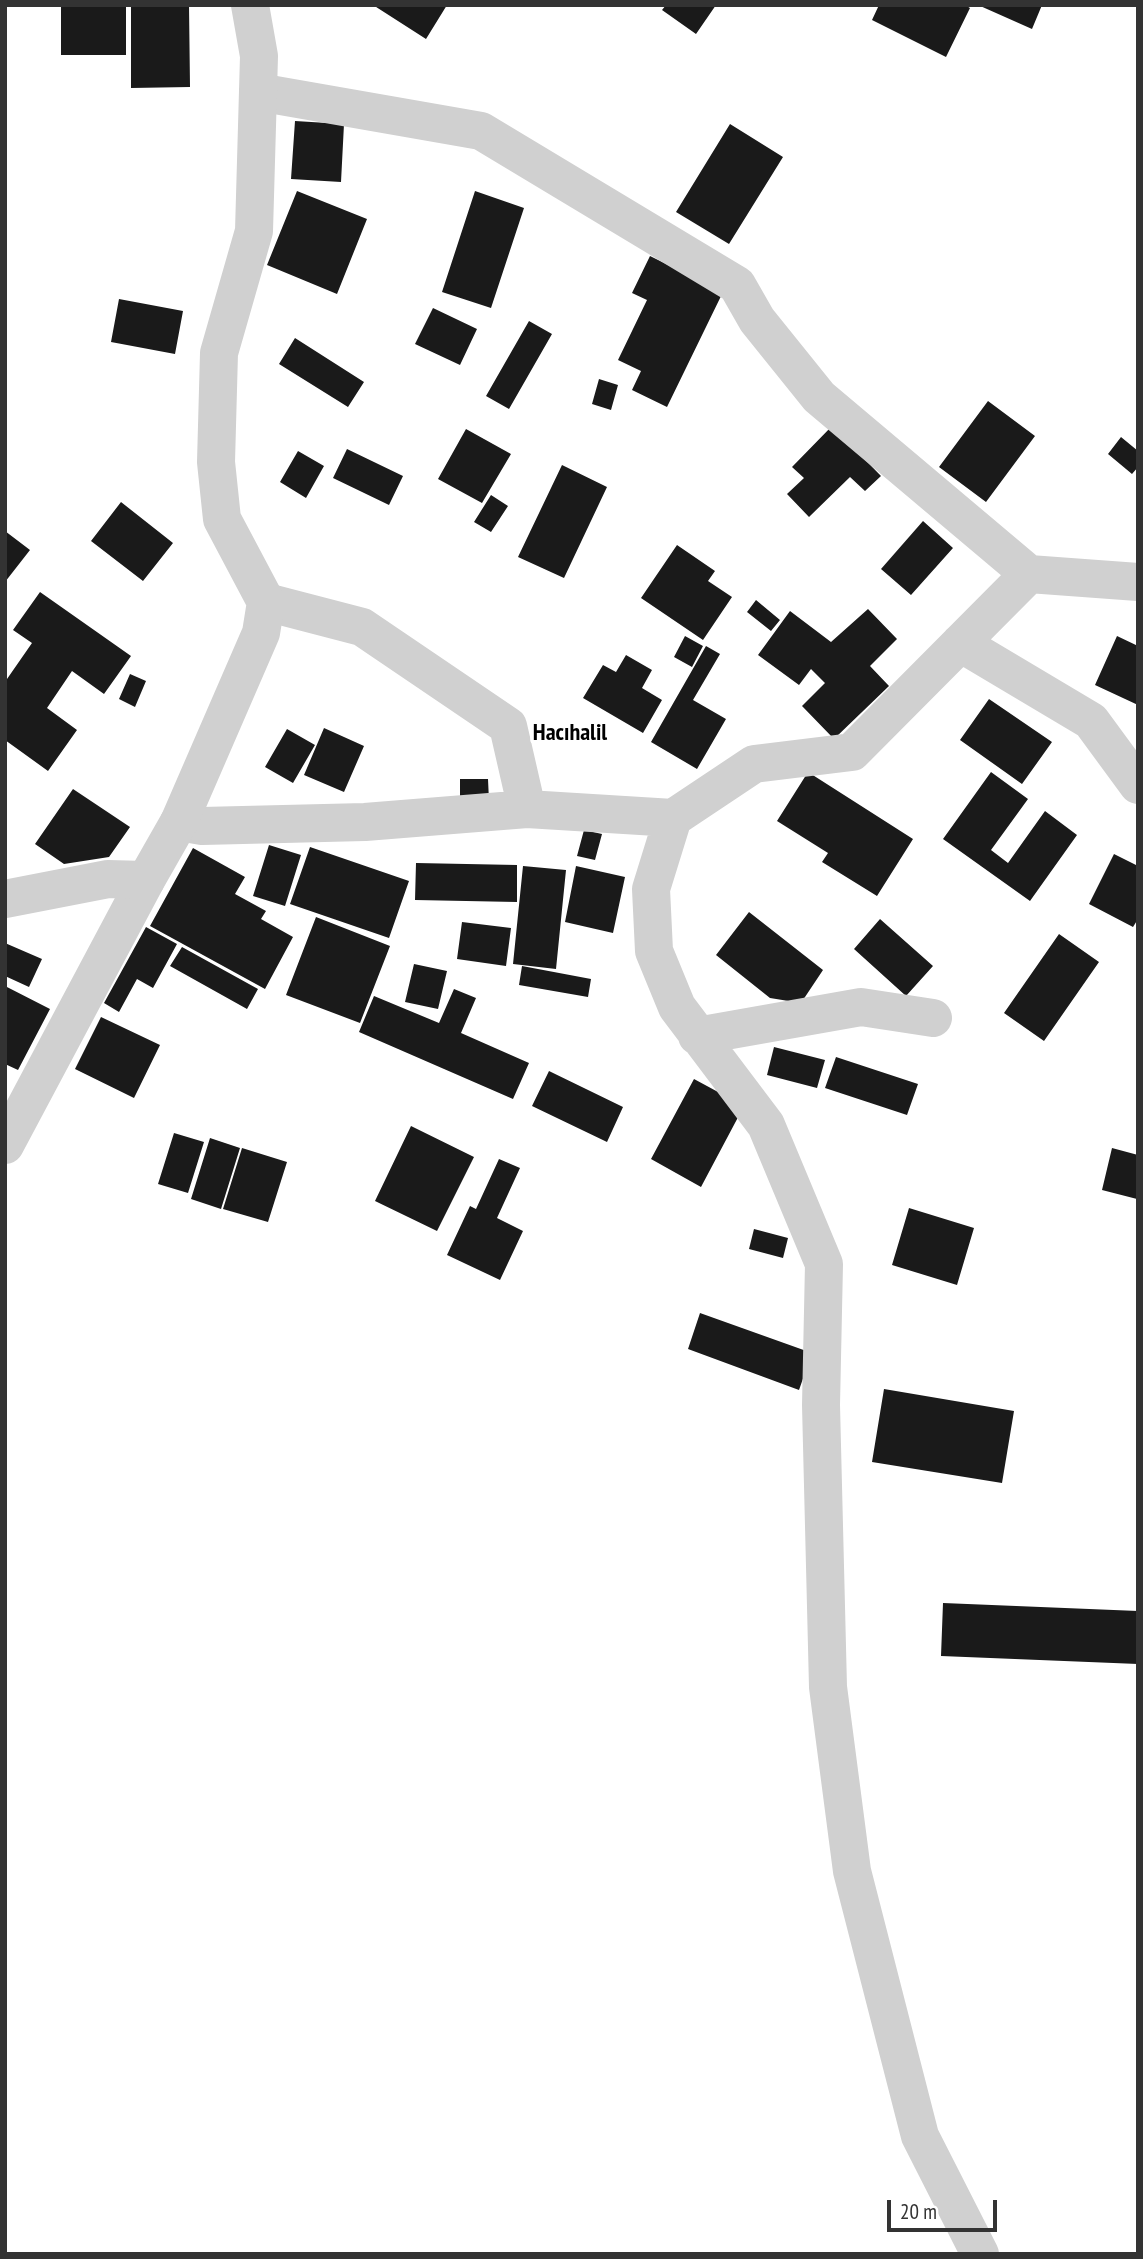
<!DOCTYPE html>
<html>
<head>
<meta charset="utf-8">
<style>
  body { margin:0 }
  #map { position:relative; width:1143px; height:2259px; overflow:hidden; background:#fff; font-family:"PT Sans Narrow",sans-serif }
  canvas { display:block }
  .frame { position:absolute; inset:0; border:7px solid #333; pointer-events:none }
  .scale { position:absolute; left:887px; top:2200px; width:110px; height:32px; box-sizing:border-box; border:4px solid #333; border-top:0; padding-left:9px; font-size:21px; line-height:24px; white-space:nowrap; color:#333; -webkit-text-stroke:5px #fff; paint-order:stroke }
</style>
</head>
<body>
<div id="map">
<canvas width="1143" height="2259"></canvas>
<div class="frame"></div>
<div class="scale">20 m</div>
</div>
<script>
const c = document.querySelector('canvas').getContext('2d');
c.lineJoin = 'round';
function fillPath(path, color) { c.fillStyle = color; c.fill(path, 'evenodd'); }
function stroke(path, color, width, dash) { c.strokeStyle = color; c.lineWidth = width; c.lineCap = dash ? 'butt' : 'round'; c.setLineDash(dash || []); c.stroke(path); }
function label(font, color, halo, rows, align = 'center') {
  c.font = font + ' "PT Sans Narrow",sans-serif'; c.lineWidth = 7; c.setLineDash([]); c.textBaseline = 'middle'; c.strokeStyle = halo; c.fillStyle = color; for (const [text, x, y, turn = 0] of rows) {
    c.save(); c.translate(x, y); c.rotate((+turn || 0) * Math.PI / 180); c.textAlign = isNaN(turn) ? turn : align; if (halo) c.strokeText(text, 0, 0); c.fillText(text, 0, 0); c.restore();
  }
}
fillPath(new Path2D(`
  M61,5H126V55H61Z
  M131,5H189L190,87L131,88Z
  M373,5H447L426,39Z
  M666,5H716L696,34L662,10Z
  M879,5H965L970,8L946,57L872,20Z
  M978,5H1042L1032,29Z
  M295,121L344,124L341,182L291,179Z
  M730,124L783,157L729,244L676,212Z
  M297,191L367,219L337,294L267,265Z
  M475,191L524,208L491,308L442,292Z
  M650,256L723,292L667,407L632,390L641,371L618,360L647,300L632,293Z
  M119,299L183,311L175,354L111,342Z
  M433,308L477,329L460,365L415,344Z
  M529,321L552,334L509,409L486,396Z
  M295,338L364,382L348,407L279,364Z
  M599,379L618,385L611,410L592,404Z
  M988,401L1035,436L986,502L939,467Z
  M832,426L881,476L865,491L850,477L809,517L787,494L804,478L792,467Z
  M466,429L511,454L482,503L438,479Z
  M1121,437L1138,451V467L1132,474L1108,454Z
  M347,449L403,476L389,505L333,478Z
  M298,451L324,466L306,498L280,482Z
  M562,465L607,487L564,578L518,557Z
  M491,495L508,506L491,532L474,522Z
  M121,502L173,543L143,581L91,541Z
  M923,521L953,548L911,595L881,569Z
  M5,531L30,550L5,582Z
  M677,545L715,571L708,581L732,597L703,640L641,598Z
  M40,592L131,656L104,694L72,671L47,708L77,730L48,771L5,740V678L7,679L32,643L13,630Z
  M756,600L780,620L771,631L747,612Z
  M868,609L897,639L870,666L889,686L834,739L802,706L825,683L811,669L799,685L758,655L790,611L831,642Z
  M685,636L703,646L692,667L674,657Z
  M1117,636L1138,646V705L1095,685Z
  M706,646L720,654L693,700L726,719L697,769L651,742Z
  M626,655L652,670L642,688L662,700L643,733L583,698L603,665L616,672Z
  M130,674L146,681L135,707L119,699Z
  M989,699L1052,742L1022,784L960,740Z
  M324,728L364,746L344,792L304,775Z
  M287,729L315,745L293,783L265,767Z
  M808,772L913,839L877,896L822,862L828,853L777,821Z
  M991,772L1028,799L991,850L1008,863L1045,811L1077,835L1030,901L943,839Z
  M460,779H488L489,801L460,802Z
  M73,789L130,827L109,857L64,864L35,844Z
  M584,830L602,834L595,860L577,856Z
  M269,845L301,855L285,906L253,896Z
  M310,847L409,881L389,938L290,904Z
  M193,848L245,877L235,894L266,911L261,919L293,937L265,989L150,926Z
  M1114,854L1138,866V919L1133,927L1089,904Z
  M416,863L517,865V902L415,900Z
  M523,866L566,870L556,969L513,964Z
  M576,866L625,877L613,933L565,922Z
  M749,912L823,970L801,1003L770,998L716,955Z
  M316,917L390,946L360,1023L286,995Z
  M880,919L933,966L906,996L854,949Z
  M462,922L511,928L506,966L457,959Z
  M146,927L177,944L153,988L137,979L119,1012L104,1003Z
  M1059,934L1099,962L1044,1041L1004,1013Z
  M5,943L42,959L29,987L5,976Z
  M182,947L258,989L247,1009L170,966Z
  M414,964L447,971L438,1009L405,1002Z
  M522,966L591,979L588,997L519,985Z
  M5,986L50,1009L18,1070L5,1064Z
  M454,989L476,998L461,1033L529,1063L513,1099L359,1032L374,996L439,1023Z
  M101,1017L160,1045L134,1098L75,1069Z
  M774,1047L825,1060L817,1088L767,1075Z
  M836,1057L918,1084L907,1115L825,1088Z
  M549,1071L623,1107L607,1142L532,1106Z
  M694,1079L744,1106L701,1187L651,1159Z
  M411,1126L474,1157L437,1231L375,1201Z
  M174,1133L204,1142L188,1193L158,1184Z
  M210,1138L240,1148L221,1209L191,1199Z
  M242,1148L287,1162L268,1222L223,1209Z
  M1112,1148L1138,1155L1137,1199L1102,1190Z
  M499,1159L520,1168L497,1218L523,1231L500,1280L447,1255L470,1206L476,1209Z
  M909,1208L974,1228L957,1285L892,1265Z
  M754,1229L788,1238L783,1258L749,1249Z
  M700,1313L812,1353L799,1390L688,1349Z
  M884,1389L1014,1411L1002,1483L872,1462Z
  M943,1603L1138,1611V1664L941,1656Z`), '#1a1a1a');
stroke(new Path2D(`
  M258,92L481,131L737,285L757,320L819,397L1029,574
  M266,602L362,627L508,726L527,809
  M960,643L1091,721L1138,785
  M673,818L754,764L852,752L1029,574L1138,582
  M179,822L202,826L365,822L527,809L673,818L651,889L654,951L677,1007L766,1125L824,1264L821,1405L828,1687L852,1871L920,2136L980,2254
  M697,1036L861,1007L933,1018
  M5,1145L146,880`), '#d0d0d0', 38);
stroke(new Path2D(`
  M5,899L108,879L146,880L179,822L261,633L266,602L222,519L216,462L219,353L254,231L259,56L250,5`), '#d0d0d0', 38);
label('bold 24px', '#000', '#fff', [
  ["Hacıhalil",570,733]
]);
</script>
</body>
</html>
